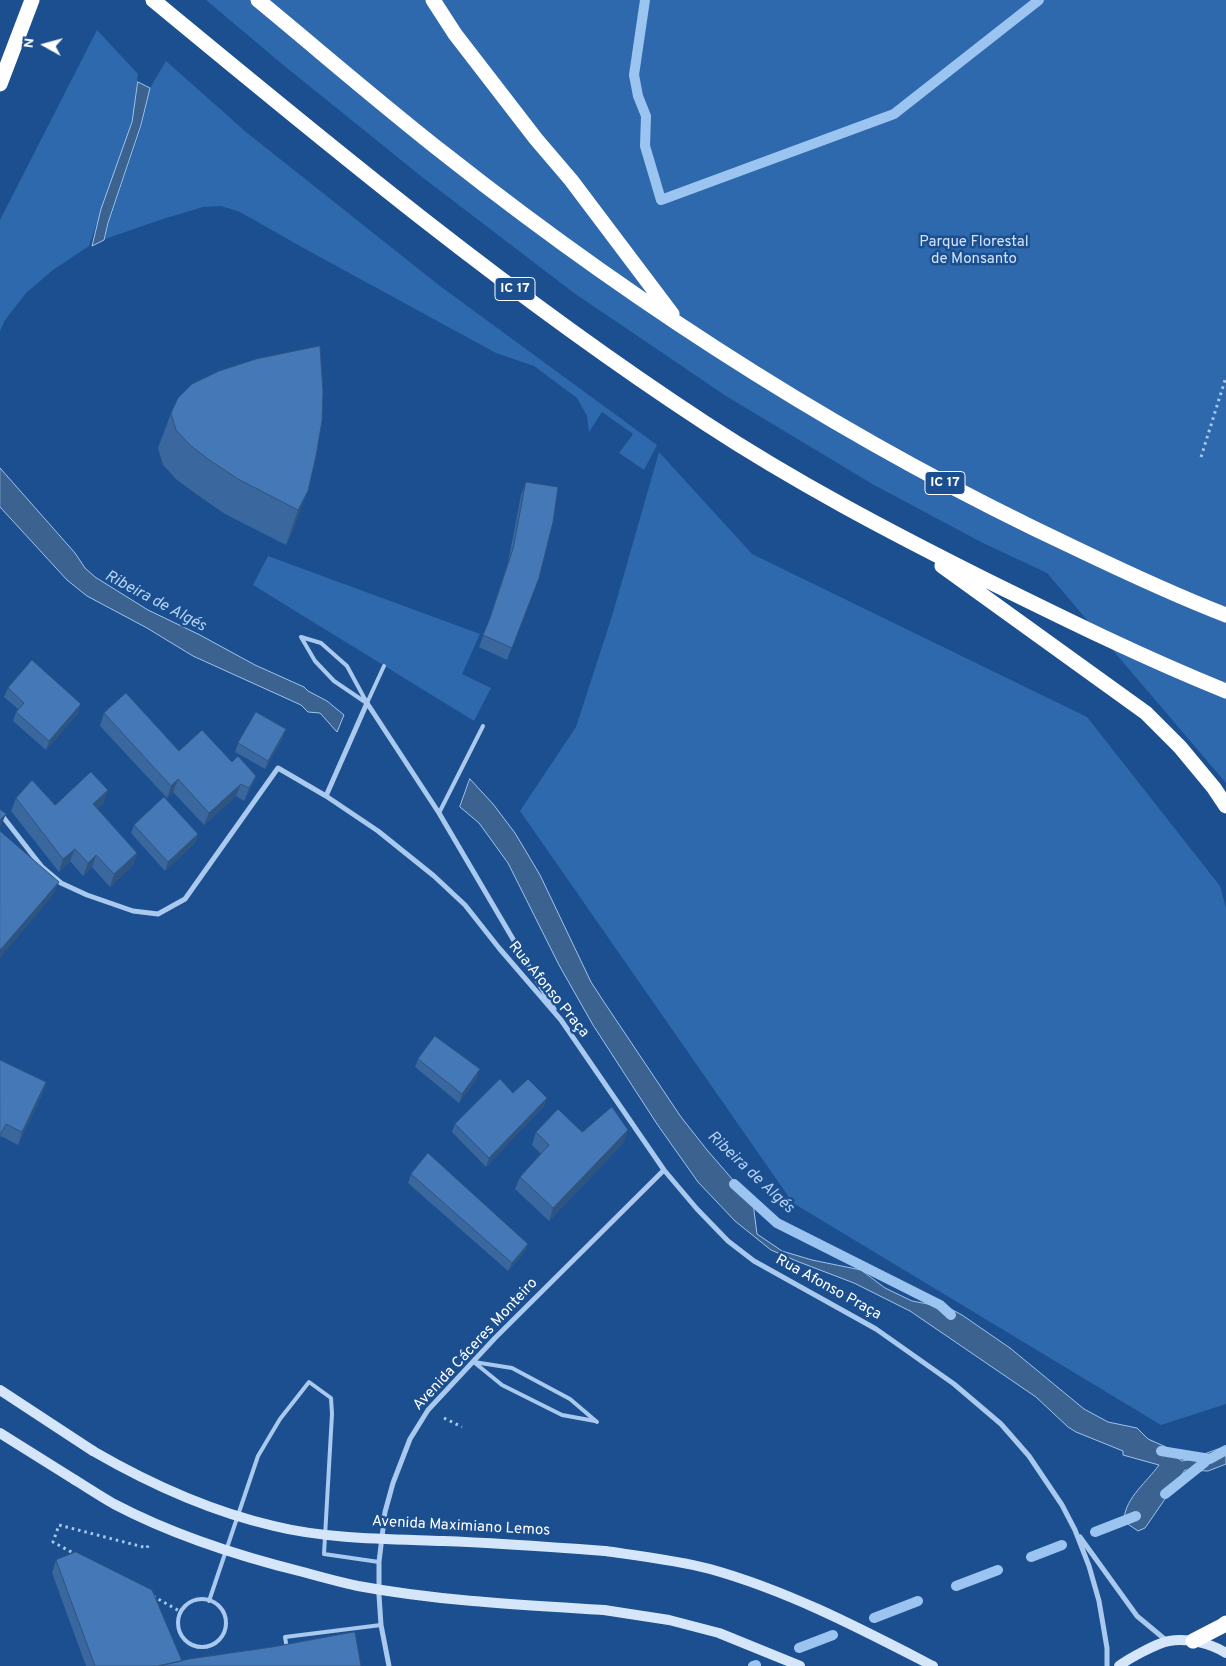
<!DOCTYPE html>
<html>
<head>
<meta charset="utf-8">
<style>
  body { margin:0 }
  #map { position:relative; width:1226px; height:1666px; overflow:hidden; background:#1b4f8f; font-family:Overpass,sans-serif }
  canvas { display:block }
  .north { position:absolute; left:20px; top:20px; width:50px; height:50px; -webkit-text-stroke:4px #1b4f8f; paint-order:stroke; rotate:277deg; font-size:14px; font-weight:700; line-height:20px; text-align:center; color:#fff }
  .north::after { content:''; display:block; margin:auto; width:18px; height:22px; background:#fff; clip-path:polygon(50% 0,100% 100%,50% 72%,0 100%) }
</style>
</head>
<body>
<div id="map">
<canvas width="1226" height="1666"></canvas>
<div class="north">N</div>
</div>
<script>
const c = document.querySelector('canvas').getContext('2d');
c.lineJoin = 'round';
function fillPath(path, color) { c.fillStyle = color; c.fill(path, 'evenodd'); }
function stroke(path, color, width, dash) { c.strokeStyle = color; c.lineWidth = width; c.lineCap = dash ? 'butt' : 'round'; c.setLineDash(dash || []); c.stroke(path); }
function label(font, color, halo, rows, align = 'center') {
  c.font = font + ' Overpass,sans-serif'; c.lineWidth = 5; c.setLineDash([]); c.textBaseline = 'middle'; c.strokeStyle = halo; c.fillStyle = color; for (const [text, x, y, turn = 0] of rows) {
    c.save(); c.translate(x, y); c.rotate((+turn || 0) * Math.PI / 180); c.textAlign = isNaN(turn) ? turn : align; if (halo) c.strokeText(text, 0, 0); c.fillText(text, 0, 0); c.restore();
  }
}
fillPath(new Path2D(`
  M206,0H1226V783L1047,573L981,542L874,485L726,396L574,293L422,177L282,64Z
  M97,30L138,74L132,122L89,246L53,270L26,293L5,320L0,331V220Z
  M166,61L246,132L440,286L657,445L644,470L619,453L633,434L602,412L589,432L587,416L577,398L534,366L496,353L307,250L240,212L221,206L203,207L163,219L105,239L109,222L142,125L150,88Z
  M659,452L752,554L1087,717L1220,886L1226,908V1404L1161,1425L793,1203L520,811L576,727L612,616Z
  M268,556L480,634L462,674L491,688L474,721L253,585Z`), '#2e69ad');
const water = new Path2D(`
  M138,82L150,88L141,125L108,223L104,240L92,246L101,209L132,122Z
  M0,468L75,553L85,568L95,577L148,610L200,635L255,665L304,687L308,691L327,701L344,715L337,732L320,713L308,712L301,705L193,656L147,628L87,596L67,580L0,507Z
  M470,779L493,804L515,833L540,875L591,982L604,1002L681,1117L707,1150L753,1203L757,1234L782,1251L812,1260L861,1270L885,1288L912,1301L949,1308L962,1315L1010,1348L1084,1409L1108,1422L1137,1428L1148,1439L1166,1447L1176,1457L1182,1461L1188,1460L1226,1446V1464L1208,1471L1185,1470L1145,1528L1138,1531L1122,1520L1124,1519C1126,1497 1147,1482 1159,1465L1123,1455V1451L1076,1432L1068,1427L1036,1397L910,1311L854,1283L799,1262L771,1250L735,1221L698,1182L657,1124L593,1025L559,965L508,863L479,823L460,807Z`);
fillPath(water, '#3c6290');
stroke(water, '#9cc4f0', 1);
stroke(new Path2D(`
  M645,0L634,75L638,96L646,116L645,146L661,200L894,114L1039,0
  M734,1184L777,1223L940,1305L951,1315
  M1161,1451L1210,1459L1226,1450
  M1165,1494L1205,1462
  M1095,1532L1136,1516
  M1031,1557L1062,1545
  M956,1586L998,1570
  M874,1618L918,1601
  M799,1648L833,1635
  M753,1666L756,1665`), '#9cc4f0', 10);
stroke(new Path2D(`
  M1201,457L1226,377
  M444,1418L462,1427
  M77,1555L53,1542L59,1525L147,1548L149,1543
  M153,1596L181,1612`), '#a9c9ee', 3, [2.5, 4]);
stroke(new Path2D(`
  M301,637L321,643L347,666L367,703
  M301,637L315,661L334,681L365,702
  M367,703L384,666
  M439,813L483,726
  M474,1362L512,1368L570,1399L597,1422
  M475,1363L502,1385L562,1415L595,1421
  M178 1623a24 24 0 1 1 48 0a24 24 0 1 1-48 0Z
  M209,1601L258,1456L280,1419L309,1382L331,1398L332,1414L324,1554L379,1562
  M287,1649L285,1637L381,1625`), '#a9c9ee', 4);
stroke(new Path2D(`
  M367,703L439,813L554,1009
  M326,796L367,703
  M0,813L42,867L61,883L87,895L133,911L158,914L185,899L278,768L326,796L378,831L434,876L465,905L499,948L561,1020L664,1170L697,1209L728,1241L754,1261L876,1329L954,1384L1001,1424L1029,1456L1062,1505L1075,1530L1089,1566L1099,1601L1107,1648V1666
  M1080,1537L1137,1616L1167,1641
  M389,1666L381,1625L379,1595V1562L385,1512L393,1483L410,1439L428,1410L495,1338L664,1170`), '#a9c9ee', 5);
stroke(new Path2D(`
  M0,1390L93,1451
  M0,1433L75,1480
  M605,1551C640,1556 676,1560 710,1569C789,1591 861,1629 933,1666
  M604,1610L669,1620L719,1633L800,1666
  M1119,1666C1128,1659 1157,1643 1169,1641C1188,1638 1210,1643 1226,1653`), '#d6e6fa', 10);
stroke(new Path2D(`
  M153,0C332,148 511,296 705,423C795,482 890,532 986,580C1065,619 1144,658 1226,691
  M258,0C321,52 382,105 446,155C640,308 849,442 1073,547C1123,571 1174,595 1226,615
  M433,0L455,34L536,139L571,180L672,314
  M0,84L32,0
  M942,566L1146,713L1180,747L1214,788L1226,806
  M1193,1641L1222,1626L1226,1623`), '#fff', 15);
stroke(new Path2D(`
  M93,1451C150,1484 209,1511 274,1526C326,1539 389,1539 443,1541C497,1543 551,1547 605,1551
  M75,1480C88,1488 100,1496 114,1504C173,1535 238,1556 303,1572C321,1577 339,1582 358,1586C439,1601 522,1605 604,1610`), '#d6e6fa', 10);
fillPath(new Path2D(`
  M171,413L322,421L295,526L286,545L225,514L196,494L177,480L163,465L158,448Z
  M526,482L539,578L507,660L479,647L488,623L508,562L521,495Z
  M8,688L78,713L46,750L13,721L16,712L18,709L4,697Z
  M104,713L179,751L232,762L256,776L251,788L244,801L236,796L204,825L173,792L167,798L100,726Z
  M283,738L265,769L235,752L238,743Z
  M16,798L55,805L104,803L97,808L137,853L133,865L110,887L92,867L83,876L70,861L59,872L11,811Z
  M134,825L198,834L195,843L165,871L131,833Z
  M418,1059L477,1078L459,1103L415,1067Z
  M0,1060L46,1082L42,1095L18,1145L1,1136L0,1138Z
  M513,1093L547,1098L544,1106L486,1167L452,1132L455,1124Z
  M628,1130L623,1143L549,1221L515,1189L520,1177L541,1154L532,1145L536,1132H582Z
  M411,1174L525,1252L508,1271L408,1183Z
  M56,1560L182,1661L361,1666H86L52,1573Z`), '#3a679d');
fillPath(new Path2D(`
  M308,491L295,526L286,545L298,510Z
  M81,704L78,713L46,750L49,741Z
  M286,729L283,738L265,769L268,761Z
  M256,776L251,788L244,801L249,788Z
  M178,779L173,792L167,798L171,786Z
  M241,784L236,796L204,825L209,813Z
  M108,790L104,803L89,816L93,804Z
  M6,814L1,826L0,828V820Z
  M198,834L195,843L165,871L168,862Z
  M75,849L70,861L59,872L63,859Z
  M137,853L133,865L110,887L114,874Z
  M96,855L92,867L83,876L88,863Z
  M59,882L54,894L0,958V952L1,949Z
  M480,1069L477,1078L459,1103L462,1094Z
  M46,1082L42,1095L18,1145L22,1132Z
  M547,1098L544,1106L486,1167L489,1158Z
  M628,1130L623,1143L549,1221L553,1208Z
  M528,1244L525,1252L508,1271L512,1263Z`), '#305480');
const building = new Path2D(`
  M320,346L323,392L322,421L316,456L308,491L298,510L238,479L208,459L190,445L176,430L171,413L178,398L192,384L219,371L256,359Z
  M526,482L558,487L553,522L539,578L512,648L483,635L490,618L513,549Z
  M32,660L81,704L49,741L16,712L24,703L8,688Z
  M126,693L179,751L202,730L232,762L238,756L256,776L249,788L241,784L209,813L178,779L171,786L104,713Z
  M256,712L286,729L268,761L238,743Z
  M91,772L108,790L93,804L137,853L114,874L96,855L88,863L75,849L63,859L16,798L32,780L55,805Z
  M164,797L198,834L168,862L134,825Z
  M0,809L6,814L0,820Z
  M0,831L59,882L1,949H0Z
  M435,1036L480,1069L462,1094L418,1059Z
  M0,1060L46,1082L22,1132L6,1124L0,1135Z
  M500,1079L513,1093L528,1079L547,1098L489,1158L455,1124Z
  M612,1107L628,1130L553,1208L520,1177L549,1145L536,1132L558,1109L582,1132Z
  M428,1153L528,1244L512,1263L411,1174Z
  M76,1552L152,1590L182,1661L158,1666H95L56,1560Z
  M355,1632L361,1666H158L189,1659L272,1647Z`);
fillPath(building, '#4478b7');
stroke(building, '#305480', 1);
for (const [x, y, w] of [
  [515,289,40],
  [945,483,40]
]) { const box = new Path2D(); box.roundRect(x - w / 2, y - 11.5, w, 23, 4); c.fillStyle = '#1b4f8f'; c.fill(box); stroke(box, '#fff', 1); }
label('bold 14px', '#fff', null, [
  ["IC 17",515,289],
  ["IC 17",945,483]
]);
label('15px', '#cfe3fa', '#1b4f8f', [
  ["Parque Florestal",974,243],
  ["de Monsanto",974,260]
]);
label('15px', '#fff', '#1b4f8f', [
  ["Rua Afonso Praça",548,990,51],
  ["Rua Afonso Praça",828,1288,29],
  ["Avenida Cáceres Monteiro",476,1345,-47],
  ["Avenida Maximiano Lemos",461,1527,3]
]);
label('italic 16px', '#b5d3f5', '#1b4f8f', [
  ["Ribeira de Algés",155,602,28],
  ["Ribeira de Algés",750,1173,43]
]);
</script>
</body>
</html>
